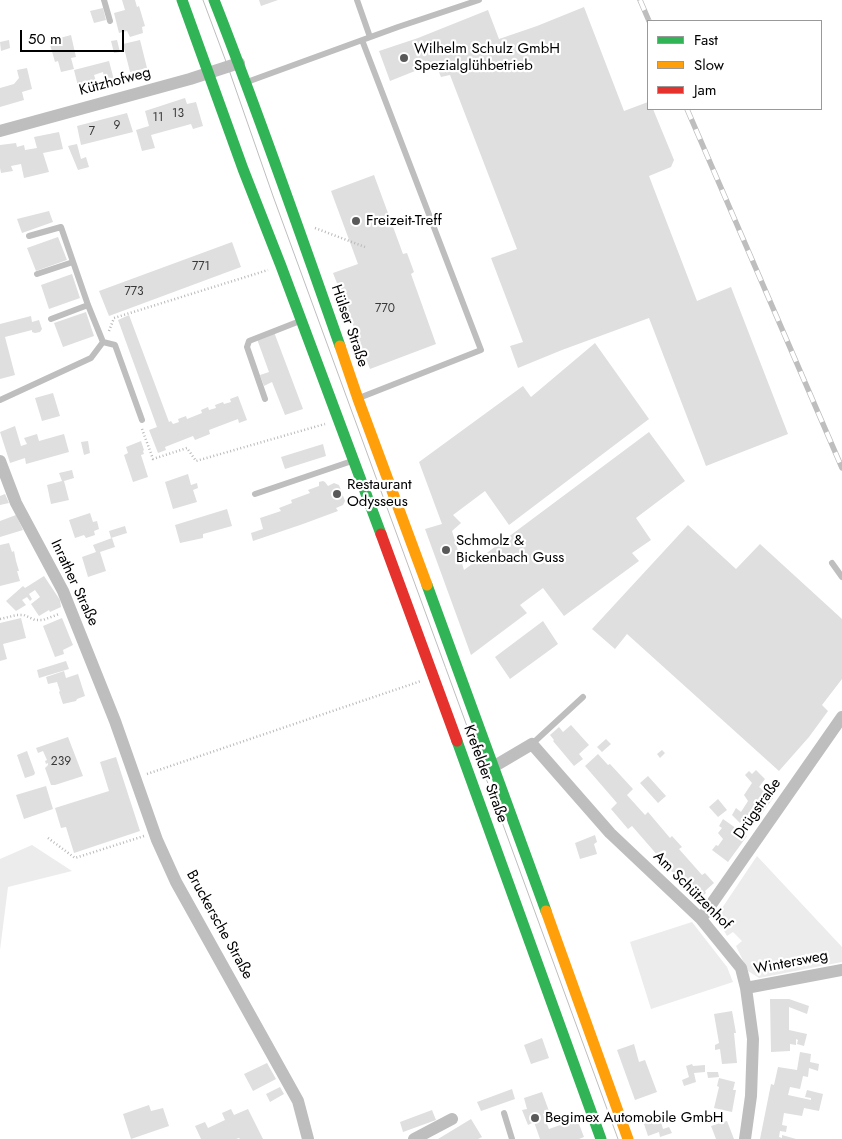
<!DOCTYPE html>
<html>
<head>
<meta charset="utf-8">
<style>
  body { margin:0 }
  #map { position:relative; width:842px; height:1139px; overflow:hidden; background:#fff; font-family:Jost,sans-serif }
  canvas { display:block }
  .legend { position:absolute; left:647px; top:20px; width:175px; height:90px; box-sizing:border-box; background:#fff; border:1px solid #999; margin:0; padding:6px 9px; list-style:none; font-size:15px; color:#000 }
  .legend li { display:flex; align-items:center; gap:10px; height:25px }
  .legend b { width:25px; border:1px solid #999 }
  .scale { position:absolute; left:20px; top:30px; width:104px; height:22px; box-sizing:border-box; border:2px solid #000; border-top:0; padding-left:6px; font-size:15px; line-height:18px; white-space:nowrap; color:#000; -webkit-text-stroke:4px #fff; paint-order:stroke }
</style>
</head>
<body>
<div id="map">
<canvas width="842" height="1139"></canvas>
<ul class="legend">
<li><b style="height:6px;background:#30b455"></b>Fast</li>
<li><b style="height:6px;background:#ff9f0a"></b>Slow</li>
<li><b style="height:6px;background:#e5322d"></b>Jam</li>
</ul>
<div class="scale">50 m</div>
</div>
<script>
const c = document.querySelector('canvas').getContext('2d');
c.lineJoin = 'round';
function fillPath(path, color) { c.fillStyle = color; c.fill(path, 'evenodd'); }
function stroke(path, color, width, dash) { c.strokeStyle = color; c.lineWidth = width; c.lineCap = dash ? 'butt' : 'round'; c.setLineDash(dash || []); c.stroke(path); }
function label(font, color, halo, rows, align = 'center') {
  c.font = font + ' Jost,sans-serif'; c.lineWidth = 4.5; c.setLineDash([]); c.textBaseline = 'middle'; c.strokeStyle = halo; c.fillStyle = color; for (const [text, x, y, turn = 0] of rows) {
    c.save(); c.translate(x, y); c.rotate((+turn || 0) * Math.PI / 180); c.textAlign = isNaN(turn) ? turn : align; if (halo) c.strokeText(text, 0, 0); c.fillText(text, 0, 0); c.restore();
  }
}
fillPath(new Path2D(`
  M32,845L72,871L8,887L0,950V859Z
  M757,856L842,947V962L759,978L748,971L736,946L742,941L733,932L727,936L716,917Z
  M692,922L727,967L733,982L651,1009L630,942Z`), '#ececec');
fillPath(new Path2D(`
  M122,0H135L137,7L139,6L145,26L142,27L143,33L130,37L127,31L119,33L114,13L125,10Z
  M259,0H278L261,6Z
  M584,7L624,111L648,102V109H653L674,160L671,167L649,176L697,301L731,287L788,434L706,466L649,318L562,350L518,368L510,346L523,342L491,258L517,249L450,75L441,77L435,63L390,81L379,51L418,38L488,10L499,39L537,26Z
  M103,8L106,20L94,23L90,11Z
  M71,35L76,57L71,58L74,69L61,72L58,61L55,62L49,41Z
  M9,40L10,48L1,51L0,42Z
  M117,40L120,52L114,53L111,41Z
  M140,40L147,68L130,72L123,44Z
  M109,61L114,80L105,82L103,72L94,75L96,81L78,86L74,70Z
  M27,68L32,89L22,92L24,100L0,107V88L14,84L19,78L17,70Z
  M185,98L187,104L196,102L203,126L193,129L191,124L151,135L155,148L142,151L136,130L149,126L145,111Z
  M127,113L133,132L81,145L77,126Z
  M59,132L63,149L43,153L49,172L24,178L21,164L11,166L13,171L1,173L0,168V145L16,143L17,147L24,145L25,150L37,148L34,137Z
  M77,144L81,159L86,157L89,167L78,170L68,146Z
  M374,175L403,254L407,253L414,272L411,274L436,344L370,369L333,273L358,264L331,191Z
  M49,211L53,222L22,233L17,219Z
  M58,237L67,260L36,271L27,248Z
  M232,242L241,267L109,316L99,291Z
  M72,274L80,298L49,309L41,285Z
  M86,312L94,336L63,347L54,323Z
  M129,315L169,422L171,421L173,424L179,422L178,419L186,416L187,419L202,413L201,410L208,407L209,410L216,408L215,405L223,402L224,404L231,402L230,399L238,396L247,420L239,423L238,419L209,430L210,434L195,440L193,436L165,447L166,450L158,453L149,430L157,427L118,320Z
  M31,316L32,322L39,320L42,329L40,332L35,333L32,332V330L5,337L15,375L0,379V324Z
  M274,332L303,409L285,415L272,382L264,386L260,375L269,372L257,339Z
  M595,343L649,419L509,525L485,491L453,515L461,523L452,531L464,570L649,432L685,481L636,518L651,540L632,553L639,561L564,616L543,588L520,605L527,613L471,655L425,529L442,524L419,462L523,386L531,397Z
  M53,393L60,416L42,421L35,398Z
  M15,426L21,446L27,444L24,438L37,434L39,441L64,434L69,452L26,464L25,458L10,463L0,432Z
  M88,441L90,453L84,455L81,442Z
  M141,441L144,450L143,451L144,454L141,455L148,477L133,482L124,455L128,453L126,447Z
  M323,444L326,456L285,469L281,457Z
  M72,470L74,478L64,481L69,500L51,504L47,485L62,481L59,473Z
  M188,474L191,485L197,483L198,488L193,490L197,502L173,509L165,482Z
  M323,481L325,482L328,486L334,483L339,485L345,501L343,505L336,508L338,511L303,524L253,541L251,533L263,529L260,518L281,511L279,508L292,503L291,500L310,493L308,490L319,486V482Z
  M5,494L9,503L0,505V496Z
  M227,509L232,526L203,534V538L180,543L175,525Z
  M90,513L93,522L97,521L99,529L94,531L95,535L86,538L84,535L75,538L69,520Z
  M16,515L23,530L0,537V521Z
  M688,525L736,569L760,544L842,619V679L822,705L828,711L809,737L779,771L627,634L615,649L592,629Z
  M125,526L127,533L111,538L109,531Z
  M112,538L115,547L100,552L106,571L88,577L82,557L96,552L93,545Z
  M9,543L12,552L14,551L16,561L19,571H17L20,581L0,586V545Z
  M44,576L60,600L61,607L50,612L49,610L39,616L31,604L40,597L35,590L29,594L32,599L30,601L27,597L22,600L26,605L16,611L6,601L23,586L25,588Z
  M21,618L26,638L3,644L7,659L0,661V623Z
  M62,618L73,645L63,650L64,654L55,657L43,626Z
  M543,621L558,644L510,679L495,657Z
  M66,661L69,669L39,678L37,670Z
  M64,671L66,678L78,674L85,696L77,699L76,701L63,704L59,692L60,691L57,682L48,684L46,677Z
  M571,725L589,745L579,754L583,759L574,766L553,741L554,740L550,735L559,727L563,732Z
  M68,737L83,776L55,785H51L45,768L48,765V763L46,764L45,761L47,760L43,751L38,753L36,748Z
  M606,739L611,744L602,752L597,747Z
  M662,750L665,753L660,758L657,754Z
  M27,751L35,773L34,775L25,778L17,755Z
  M598,754L608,765L610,764L633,789L627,795L645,815L648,812L670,838L672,836L682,847L679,849L702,875L705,873L714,883L705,891L706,893L699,899L688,886L686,888L632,826L628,829L611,809L617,803L585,766Z
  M116,757L140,831L74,853L66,827L61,828L55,808L109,791L100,762Z
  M756,770L765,779L759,787L773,798L754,825L743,818L740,823L732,815L736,808L741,812L748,801L744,795L752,783L745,775L749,771L752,774Z
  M648,776L666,796L658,803L640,783Z
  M46,786L53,809L24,819L16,795Z
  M718,799L727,810L718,817L709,807Z
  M723,819L747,836L728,862L712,850L716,845L718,846L723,839L718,833L722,828L719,826Z
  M595,835L597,842L594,844L597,854L580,859L575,843Z
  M770,999H789L809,1006L807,1014L789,1007V1030L807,1034L804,1046L797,1044L798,1040L796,1039V1045L790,1044V1051L771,1052Z
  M732,1011L736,1033H734L737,1063L722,1064L720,1049L715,1050V1045L719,1043L714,1014Z
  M542,1038L549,1058L531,1064L524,1045Z
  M634,1044L639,1062L645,1060L657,1092L635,1100L617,1050Z
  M800,1052L811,1054L810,1062L819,1064L818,1071L809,1068L808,1077L803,1076L800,1089L790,1087L788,1095L811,1100V1098L805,1097L807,1090L823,1094L819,1111L804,1108L802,1116L784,1113L782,1125L787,1126L786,1132L780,1131L779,1137L782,1138V1135L796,1139H760L771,1084L774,1085L778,1067L797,1070Z
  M267,1063L276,1079L253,1091L244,1074Z
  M692,1064L693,1066L705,1065V1072L694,1073L696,1082L684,1086L682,1080L689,1077L686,1066Z
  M707,1072H718L719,1077L708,1078Z
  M719,1078L735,1082L733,1090H736L732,1112L714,1108L719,1087L717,1086Z
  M280,1087L284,1094L270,1102L266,1094Z
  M512,1089L515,1099L481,1111L477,1102Z
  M542,1092L549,1111L543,1114L549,1129L577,1119L584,1137L579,1139H540L534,1122L528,1125L522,1110L527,1109L524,1098Z
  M149,1105L151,1111L163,1108L169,1126L131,1139L123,1114Z
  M231,1109L234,1115L248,1109L263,1139H240L239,1138L236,1139H201L195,1126L205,1122L208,1128L225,1120L222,1113Z
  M432,1110L436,1120L403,1132L400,1122Z
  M659,1115L663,1129L669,1127L672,1133L660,1137L659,1132L648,1136L643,1121Z
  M708,1116L709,1122L704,1124L702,1118Z
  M471,1119L482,1137L478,1139H438Z
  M727,1121L734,1139H716L711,1126Z`), '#dfdfdf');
stroke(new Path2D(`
  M315,228L365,247
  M109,331L114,318L268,270
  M142,429L153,459L187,448L196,461L325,424
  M0,619L17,615H24L35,620H43L59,614
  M147,774L421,681
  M48,838L75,858L144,836`), '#b9b9b9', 2.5, [1, 2.5]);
stroke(new Path2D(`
  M104,0L110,21
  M357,0L370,37
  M247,82L398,27L479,0
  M29,236L61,227L88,305L103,342
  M37,274L73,262
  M51,319L88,305
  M359,398L481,350L362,40
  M265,399L247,347L249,341L300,321
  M0,400L91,358L103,342L115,345L142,420
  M255,494L352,461
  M832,563L842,577
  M532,744L583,697
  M504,1113L512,1139`), '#bebebe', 6);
stroke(new Path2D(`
  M0,131L190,79L239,63
  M0,461L16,503L63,591L115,721L157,840L176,882L298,1101L308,1139
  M493,767L532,744L610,833L701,919L741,968L746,988L753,1039L751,1096L745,1139
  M701,919L842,717
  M746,988L842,970
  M414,1139L452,1119`), '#bebebe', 12);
stroke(new Path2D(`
  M182,0L243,169L281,266L381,534
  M214,0C259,114 299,230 340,346
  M427,585L546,911
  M457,741L601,1139`), '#30b455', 11);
stroke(new Path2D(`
  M340,346L358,399L427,585
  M546,911L628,1139`), '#ff9f0a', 11);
stroke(new Path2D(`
  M381,534L457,741`), '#e5322d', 11);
stroke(new Path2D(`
  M203,0L228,67L273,196L618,1139`), '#bebebe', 1);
const rail = new Path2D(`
  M640,0L649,21
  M687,109L842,468`);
stroke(rail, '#bebebe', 5.5);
stroke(rail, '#fff', 4, [11]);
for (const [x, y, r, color] of [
  [404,58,5,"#595959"],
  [356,221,5,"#595959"],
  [337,494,5,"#595959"],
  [446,550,5,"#595959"],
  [535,1118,5,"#595959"]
]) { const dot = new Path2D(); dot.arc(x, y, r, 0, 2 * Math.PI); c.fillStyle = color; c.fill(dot); stroke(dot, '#fff', 2); }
label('12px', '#383838', null, [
  ["13",178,114],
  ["11",158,118],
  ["9",117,126],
  ["7",92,132],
  ["771",201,267],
  ["773",134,292],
  ["770",385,309],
  ["239",61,762]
]);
label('15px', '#000', '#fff', [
  ["Wilhelm Schulz GmbH",414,49],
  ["Spezialglühbetrieb",414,66],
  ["Freizeit-Treff",366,221],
  ["Restaurant",347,485],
  ["Odysseus",347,502],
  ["Schmolz &",456,541],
  ["Bickenbach Guss",456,558],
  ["Begimex Automobile GmbH",545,1118]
], 'left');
label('15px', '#000', '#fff', [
  ["Kützhofweg",115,82,-15],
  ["Hülser Straße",349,326,71],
  ["Inrather Straße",74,583,65],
  ["Krefelder Straße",485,774,70],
  ["Drügstraße",758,809,-55],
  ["Am Schützenhof",692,891,45],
  ["Bruckersche Straße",219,925,61],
  ["Wintersweg",791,963,-11]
]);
</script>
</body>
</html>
